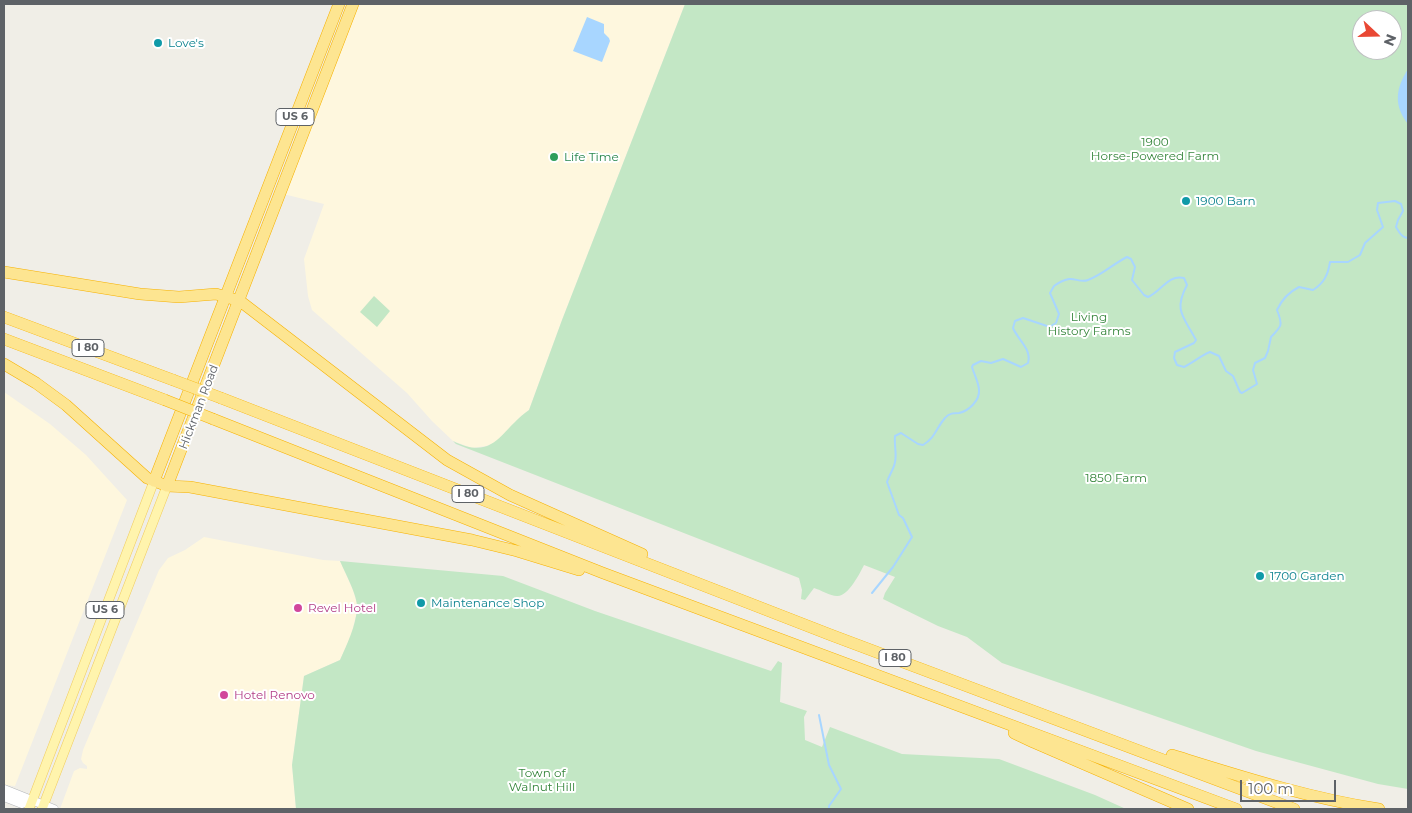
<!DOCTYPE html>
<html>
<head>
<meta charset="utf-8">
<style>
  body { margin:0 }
  #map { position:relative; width:1412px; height:813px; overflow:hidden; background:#f0eee7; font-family:Montserrat,sans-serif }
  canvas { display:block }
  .frame { position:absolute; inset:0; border:5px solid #5e6267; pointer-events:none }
  .north { position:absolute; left:1352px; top:10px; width:50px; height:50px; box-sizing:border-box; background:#fff; border:1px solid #bfc0c2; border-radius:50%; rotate:111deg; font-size:14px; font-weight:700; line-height:20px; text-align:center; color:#5e6267 }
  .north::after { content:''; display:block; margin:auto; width:18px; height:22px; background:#e94834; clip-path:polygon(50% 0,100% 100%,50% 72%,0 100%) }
  .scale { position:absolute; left:1240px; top:780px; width:96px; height:22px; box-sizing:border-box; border:2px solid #5e6267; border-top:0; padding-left:6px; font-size:15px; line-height:18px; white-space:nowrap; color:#5e6267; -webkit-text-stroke:4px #fff; paint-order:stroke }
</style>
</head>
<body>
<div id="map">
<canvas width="1412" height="813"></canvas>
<div class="frame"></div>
<div class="north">N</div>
<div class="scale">100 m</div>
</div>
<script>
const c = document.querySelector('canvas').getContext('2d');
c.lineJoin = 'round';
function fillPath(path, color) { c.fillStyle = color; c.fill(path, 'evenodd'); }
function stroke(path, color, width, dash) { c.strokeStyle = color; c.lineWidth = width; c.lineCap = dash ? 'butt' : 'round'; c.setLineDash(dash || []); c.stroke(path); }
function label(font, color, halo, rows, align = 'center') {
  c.font = font + ' Montserrat,sans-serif'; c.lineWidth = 4; c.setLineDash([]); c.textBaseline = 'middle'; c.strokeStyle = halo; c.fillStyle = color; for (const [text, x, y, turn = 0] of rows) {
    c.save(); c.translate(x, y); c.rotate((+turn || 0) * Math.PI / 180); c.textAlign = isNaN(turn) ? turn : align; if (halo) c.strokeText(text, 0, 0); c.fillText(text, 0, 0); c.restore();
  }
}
fillPath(new Path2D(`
  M354,4H685L562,320L529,410L519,418L497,442L486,446L472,448L453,441L432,421L407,393L312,310L308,296L304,259L324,204L279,193Z
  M4,392L50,424L86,455L127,500L15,786L4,785Z
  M204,537L323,560L340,561L353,590L358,607L351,636L340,660L304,676L292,765L296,809H60L74,771L80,768L87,769V766L83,763L81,759L83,750L159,570L168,558L185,550Z`), '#fef7de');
fillPath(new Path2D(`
  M685,4H1408V789L1378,784L1256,751L1002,663L967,637L938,626L883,599L885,593L895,577L864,565C860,573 848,597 837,596C830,596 821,590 814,588L805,600L801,599L802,590L799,578L456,444L453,441C495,462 500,430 529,410L562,320ZM1362,20H1392V50H1362Z
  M374,296L390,311L377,327L360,312Z
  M340,561L503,576L595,611L771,671L778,661L782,663L780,702L807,711L804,717L805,740L822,747L830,727L902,754L999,759L1095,795L1126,809H296L292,765L304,676L340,660C347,644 356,626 357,608C358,596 345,573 340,561Z`), '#c3e7c5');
fillPath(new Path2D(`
  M587,17L604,24V33L609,38L610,41L602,62L573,51Z
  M1408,69V124C1393,105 1396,88 1408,69Z`), '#a8d6ff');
stroke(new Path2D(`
  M872,593L893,567L912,537L903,518L899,515L887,482C889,475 894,469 895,462C897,454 894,445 895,436L901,433L918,444L923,445C936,437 936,428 945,418C949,413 954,413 959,413C969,411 980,400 979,390C979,383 974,374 972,367L973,365L981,361L991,363L1003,359L1021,367L1028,363C1032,349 1018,340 1013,328L1015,321L1023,318L1047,326H1051L1056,323L1059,314L1050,293L1054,286C1058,283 1064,280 1069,279C1075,278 1081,283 1088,280C1102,275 1113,264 1127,257L1131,259L1135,267L1132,280L1144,295L1148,297C1161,292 1168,274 1184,278L1187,285C1173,311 1184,317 1196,340L1194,343L1175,352L1174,358L1177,365L1184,367C1194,362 1200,356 1210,352L1219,356L1226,371L1233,376L1240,392L1242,393L1257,384L1253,370L1255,363L1265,358L1268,351L1271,337C1282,326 1283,325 1277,310C1282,299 1289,292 1299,287L1313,290C1324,283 1328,275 1330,262H1348L1360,255L1365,243L1383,227L1377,210L1378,203L1395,201L1401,204L1403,211L1398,220L1396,227C1399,232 1402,238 1408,238
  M819,715L829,765L841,789L829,806V809`), '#a8d6ff', 2);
const minor = new Path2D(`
  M4,789L54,809
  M4,797L22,804L32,801`);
const major = new Path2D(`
  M29,809L154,481
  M42,809L167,486`);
const highway = new Path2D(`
  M4,272L140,294L179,297L216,294L240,301L447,460L510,495L642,554
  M4,317L173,380
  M4,339L165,400
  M4,364L36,383L66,405L147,478L167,486L190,487L472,540L517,551L579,570
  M221,398L831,635L1294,809
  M213,419L603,573L1236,809
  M154,481L339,4
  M167,486L353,4
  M1014,733L1033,742L1188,809
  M1172,755C1240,776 1308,798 1379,809`);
stroke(minor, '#b4b7bb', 9);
stroke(major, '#f1cd5e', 10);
stroke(highway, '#f6b101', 12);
stroke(minor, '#fff', 8);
stroke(major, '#fff4ad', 9);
stroke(highway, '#fde591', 11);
const highwayBridge = new Path2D(`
  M173,380L221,398
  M165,400L213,419`);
stroke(highwayBridge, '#f6b101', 12, []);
stroke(highwayBridge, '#fde591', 11);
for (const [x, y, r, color] of [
  [158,43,5,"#0f9aa8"],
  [554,157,5,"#2e9e5b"],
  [1186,201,5,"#0f9aa8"],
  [1260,576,5,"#0f9aa8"],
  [421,603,5,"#0f9aa8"],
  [298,608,5,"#d1479c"],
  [224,695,5,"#d1479c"]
]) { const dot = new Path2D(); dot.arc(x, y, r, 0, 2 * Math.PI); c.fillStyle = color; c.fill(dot); stroke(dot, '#fff', 2); }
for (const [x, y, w] of [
  [295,117,38],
  [88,348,32],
  [468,494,32],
  [105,610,38],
  [895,658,32]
]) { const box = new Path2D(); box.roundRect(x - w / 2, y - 8.5, w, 17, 4); c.fillStyle = '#fff'; c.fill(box); stroke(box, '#5e6267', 1); }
label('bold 11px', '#5e6267', null, [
  ["US 6",295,117],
  ["I 80",88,348],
  ["I 80",468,494],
  ["US 6",105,610],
  ["I 80",895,658]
]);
label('12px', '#0d838f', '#fff', [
  ["Love's",168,43],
  ["1900 Barn",1196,201],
  ["1700 Garden",1270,576],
  ["Maintenance Shop",431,603]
], 'left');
label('12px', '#36863c', '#fff', [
  ["1900",1155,142],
  ["Horse-Powered Farm",1155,156],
  ["Living",1089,317],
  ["History Farms",1089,331],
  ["1850 Farm",1116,478],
  ["Town of",542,773],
  ["Walnut Hill",542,787]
]);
label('12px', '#27864d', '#fff', [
  ["Life Time",564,157]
], 'left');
label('12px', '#5e6267', '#fff', [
  ["Hickman Road",199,407,-69]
]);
label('12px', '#b23c85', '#fff', [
  ["Revel Hotel",308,608],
  ["Hotel Renovo",234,695]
], 'left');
</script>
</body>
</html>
